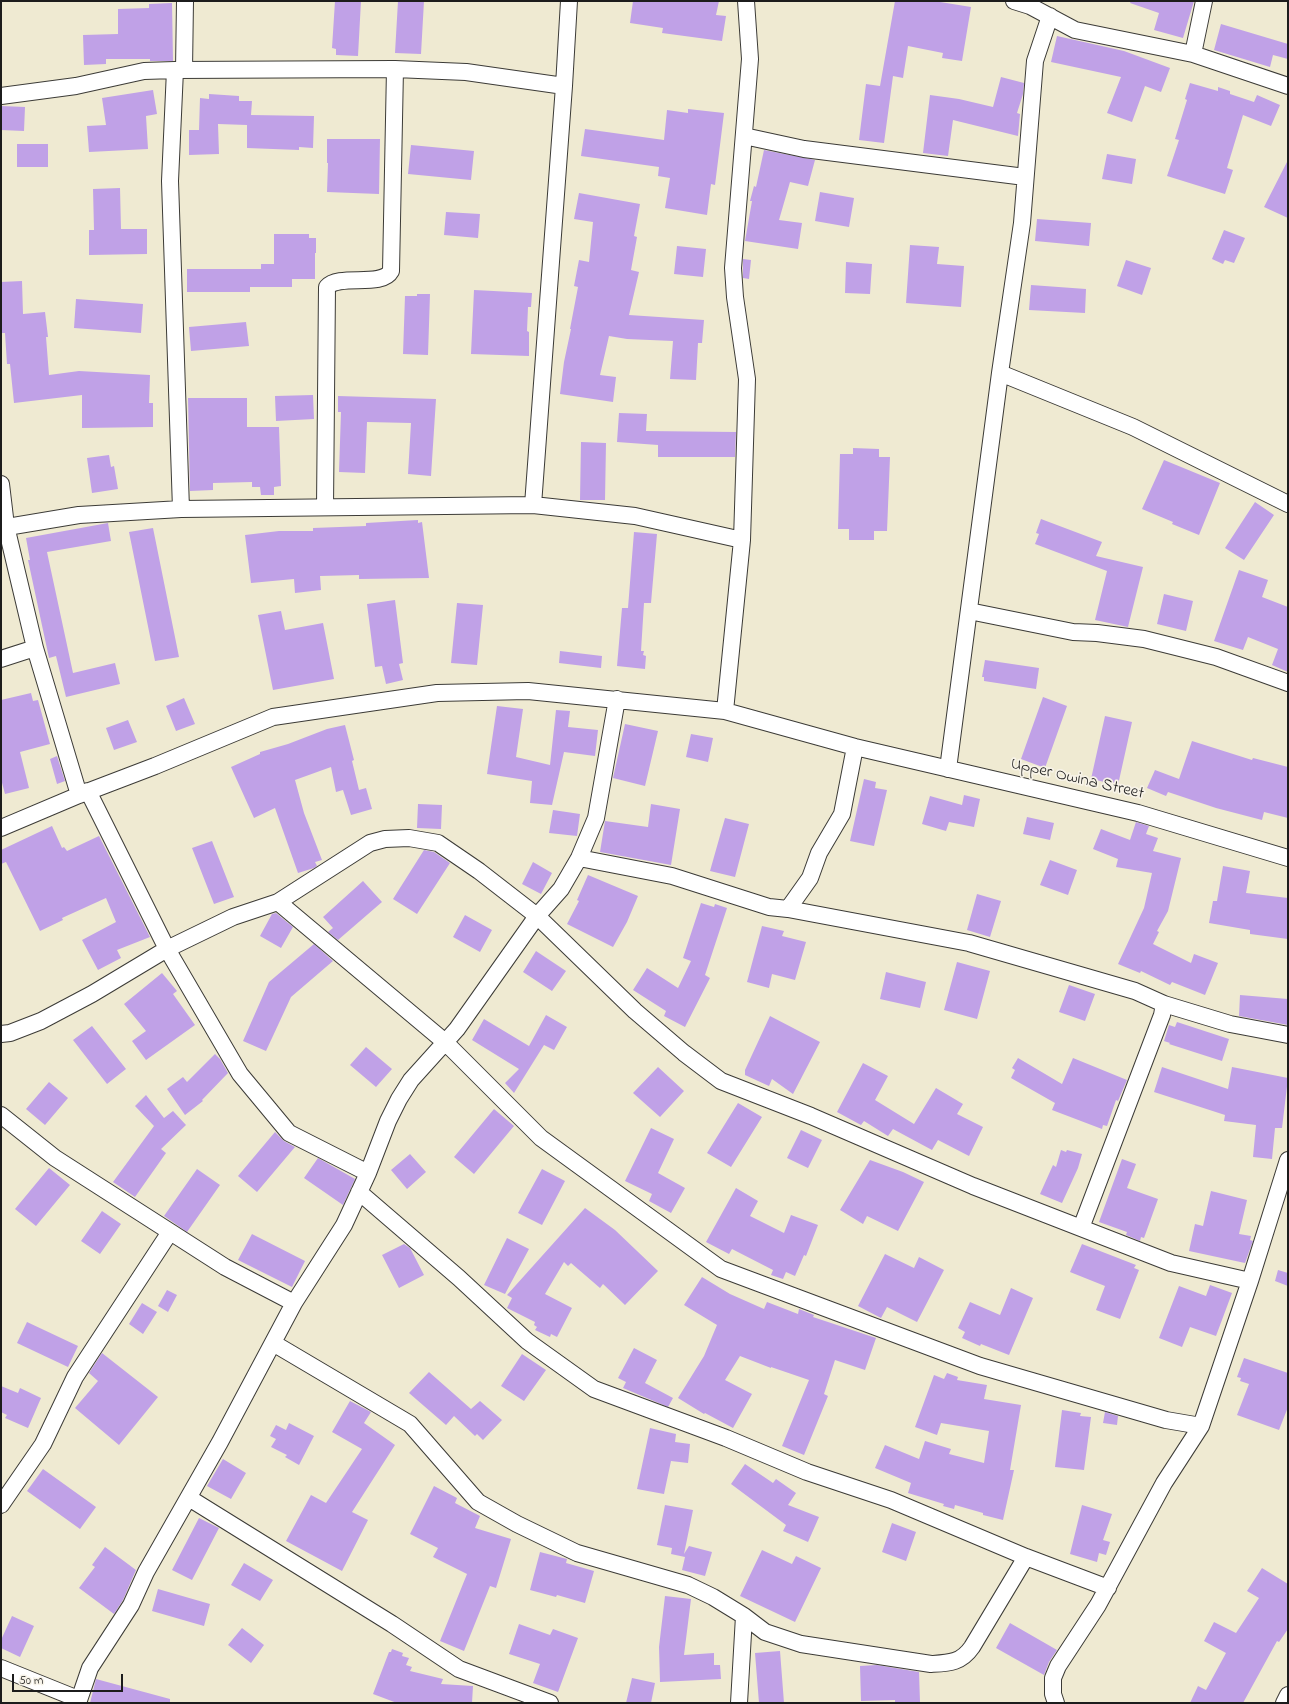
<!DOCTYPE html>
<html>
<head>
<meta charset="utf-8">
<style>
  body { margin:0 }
  #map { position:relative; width:1289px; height:1704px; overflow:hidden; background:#efead2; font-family:"Indie Flower",sans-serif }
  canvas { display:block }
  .frame { position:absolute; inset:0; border:2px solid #1c1c1c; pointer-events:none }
  .scale { position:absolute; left:12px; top:1674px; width:111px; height:18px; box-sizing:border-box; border:2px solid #1c1c1c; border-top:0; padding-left:5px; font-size:12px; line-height:14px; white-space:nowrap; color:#1c1c1c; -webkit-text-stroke:3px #f7f3e8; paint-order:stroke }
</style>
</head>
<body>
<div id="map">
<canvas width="1289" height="1704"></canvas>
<div class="frame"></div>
<div class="scale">50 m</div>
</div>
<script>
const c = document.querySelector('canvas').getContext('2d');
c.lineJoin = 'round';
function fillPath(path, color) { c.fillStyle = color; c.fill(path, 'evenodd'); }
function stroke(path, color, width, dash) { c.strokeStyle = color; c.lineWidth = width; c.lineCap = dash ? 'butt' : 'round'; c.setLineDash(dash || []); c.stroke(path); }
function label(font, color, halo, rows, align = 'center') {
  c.font = font + ' "Indie Flower",sans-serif'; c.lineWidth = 3.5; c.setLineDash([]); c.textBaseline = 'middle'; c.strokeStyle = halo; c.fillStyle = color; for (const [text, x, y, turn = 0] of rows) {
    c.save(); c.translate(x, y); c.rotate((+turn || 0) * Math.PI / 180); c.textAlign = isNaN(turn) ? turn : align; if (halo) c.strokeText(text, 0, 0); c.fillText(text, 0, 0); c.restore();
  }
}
fillPath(new Path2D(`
  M335,1H361L358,56L336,55V49L332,48Z
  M398,1H424L421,54L395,53Z
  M633,1H719L716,15L726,16L722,41L662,33L663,28L630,23Z
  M895,1H934L971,7L962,61L942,58L943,53L908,46L903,78L893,76L884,143L859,140L866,84L880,86Z
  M1131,1H1194L1183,38L1154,30L1159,13L1130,3Z
  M172,3L173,61H150V59H106V64L84,65L83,35L118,34V9L149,8V4Z
  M1221,24L1288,44V59L1273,55L1270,67L1214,50Z
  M1057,36L1124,51L1170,68L1161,92L1145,86L1132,122L1107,113L1121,77L1051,62Z
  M1001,77L1024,83L1023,94L1017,113L1020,114L1018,136L953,120L948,156L923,153L930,95L959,99L993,107Z
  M1190,83L1218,91V87L1230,91V94L1254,102L1257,95L1280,105L1271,126L1243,115L1227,168L1233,170L1225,194L1167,176L1179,140L1175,139L1187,100L1185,99Z
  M153,90L157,114L146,116L148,149L89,152L87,126L106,125L102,98Z
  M209,94L239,96V101H252L251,115L314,116L313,148L299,147V150L247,148V125L218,124L219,154L189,155V130H199L200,98L209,99Z
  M1,106L25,107L24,131L1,130Z
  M688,109L724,113L715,185L711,184L707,215L665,208L670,178L658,176L659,167L581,156L585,129L664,140L667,110L688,113Z
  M327,139H380L379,194L327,192L328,163H327Z
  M17,144H48V167H17Z
  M411,145L474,151L471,180L408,174Z
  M764,150L815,160L808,186L790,182L779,220L802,223L798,249L745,241L752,201H750L754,186L756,187Z
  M1107,154L1136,159L1132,184L1102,179Z
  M1288,160V218L1264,207Z
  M120,188L121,229H147V254L89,255V230H94L93,189Z
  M820,192L854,198L849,227L815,221Z
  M579,193L640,204L634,236L637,237L631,270L639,272L629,315L704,320L702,343H698L696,380L670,379L673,341L627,339L609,336L600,375L616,377L613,402L560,394L564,362L571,329H570L578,287L574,286L579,260L589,262L593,222L574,219Z
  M446,212L480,214L478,238L444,235Z
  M1037,219L1091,223L1089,246L1035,241Z
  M1224,230L1245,238L1234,263L1225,260L1223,264L1212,259Z
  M274,234H309V238H316V253H315V279H292V287H250V292H187V269H261V264H274Z
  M910,245L939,247L937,264L964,266L961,307L906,303Z
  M677,246L706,249L703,277L674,274Z
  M743,259L751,260L749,279L743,278Z
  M1126,260L1151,268L1142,295L1117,286Z
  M846,262L872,264L870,294L845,293Z
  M22,281L23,314L45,312L48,337H46L49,375L79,371L150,375L149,403H153V427L82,428V395L14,403L10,364H7L5,333H1V282Z
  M1031,285L1086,289L1085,313L1029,310Z
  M474,290L532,293L531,307H528L527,331L529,332V356L471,354Z
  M417,294H430L428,355L403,354L405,296H417Z
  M76,299L143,304L141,333L74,328Z
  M246,322L249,346L191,351L189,327Z
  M313,395L314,419L276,421L275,396Z
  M338,396L436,399L431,476L408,474L411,423L367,422L365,473L339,472L341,412H338Z
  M188,398H247V427H279L281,486L274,487V495H261L260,487H252V482L213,483V490L190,491Z
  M619,413L647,414L646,431L736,432L735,457H658V445L617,442Z
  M581,442L606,443L605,500H580Z
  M853,448L879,449V457H890L887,531H874V540H849V529H838L840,454H853Z
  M109,455L111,467L114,466L118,489L92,493L87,458Z
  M1164,460L1220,483L1199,535L1172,524L1173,522L1142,509Z
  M1255,502L1274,515L1244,560L1225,548Z
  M1041,519L1102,542L1096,556L1143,567L1128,627L1095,620L1107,571L1035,544L1039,534L1036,533Z
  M418,520V523L422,522L429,578L359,579V575L320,576L321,590L295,593L294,579L251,583L245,535L279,531H313V528L366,526V523Z
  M108,523L111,541L47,552L73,673L115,663L120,684L66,697L56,656L49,658L28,560H30L26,538Z
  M153,528L179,657L155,661L129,532Z
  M634,532L657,534L651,603H644L641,651H644L643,655L646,656L645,669L617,666L622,608H628Z
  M1239,570L1268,580L1262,597L1288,607V672L1272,665L1278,649L1248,637L1243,650L1214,641Z
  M1164,594L1193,601L1186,631L1157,624Z
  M395,600L403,663L399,664L403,680L386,684L382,666L375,667L367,604Z
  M457,603L483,605L477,665L451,663Z
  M281,611L285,630L323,623L334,679L273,690L258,615Z
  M560,651L602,656L601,668L559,663Z
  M985,660L1039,668L1036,689L984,681V677H982Z
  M31,693L33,701L38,700L50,744L20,752L29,788L5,794L1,779V700Z
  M1043,697L1067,706L1045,768L1021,759Z
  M184,698L195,724L176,731L166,706Z
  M497,706L523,709L516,757L550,765L556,710L570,711L568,727L598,730L595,756L564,752L552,805L530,803L532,781L487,774Z
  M1105,716L1132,722L1118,785L1091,779Z
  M128,720L137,742L114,750L106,728Z
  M625,724L658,731L645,786L613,778Z
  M345,725L354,760L352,761L359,790L366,788L372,809L351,815L343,790L336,792L331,767L295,780L304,813L322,860L315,862L317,866L314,868L298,873L275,808L254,818L231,767L260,754V752L288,744L327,729Z
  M691,734L713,738L708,762L686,757Z
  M1192,741L1252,760L1253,758L1288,767V818L1264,812L1262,820L1216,808L1168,792L1166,796L1147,788L1155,770L1179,779Z
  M57,756L65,781L57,784L50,759Z
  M864,779L876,782L875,788L887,790L874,846L850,841Z
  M964,795L980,799L974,827L949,822L946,831L922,824L930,796L962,805Z
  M418,804L442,805L441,829L417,828Z
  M651,804L680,809L671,865L600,852L605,821L648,827Z
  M553,810L580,814L577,836L549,833Z
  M1027,817L1054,823L1050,840L1023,834Z
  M725,818L749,824L735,877L710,871Z
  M1136,822L1149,826L1146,834L1158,838L1153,851L1181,858L1168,911L1157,931L1159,932L1153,944L1191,963L1194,954L1218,963L1205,995L1172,982L1170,985L1141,971L1140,973L1118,964L1144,908L1152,873L1116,867L1118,859L1093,849L1101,829L1130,840Z
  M52,826L62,848L64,847L67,851L99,836L150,937L117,950L121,958L98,970L82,940L116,922L106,898L62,918L63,920L40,931L6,862L1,864V850Z
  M212,841L234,897L214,904L192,848Z
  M424,850L434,852L450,863L417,914L393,899Z
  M1050,860L1077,870L1068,895L1040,885Z
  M533,862L552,873L541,894L522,884Z
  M1223,866L1250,871L1246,893L1288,898V939L1250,934V930L1209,923L1213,901H1217Z
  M588,875L638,896L627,922L613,947L567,924L579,901L577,900Z
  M363,881L382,902L338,940L328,932L333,928L323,917Z
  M977,894L1001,901L990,937L967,930Z
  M701,903L714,907L715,904L727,908L705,975L710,978L685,1027L664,1016L666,1011L633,990L647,968L678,988L691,961L683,958Z
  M276,913L293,927L281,948L260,936L272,914Z
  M465,915L492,930L480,952L453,937Z
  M762,926L784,931L782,936L806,942L795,980L772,974L769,988L747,982Z
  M314,944L333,961L291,997L266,1051L243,1041L269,982Z
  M536,951L566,971L552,991L523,972Z
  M957,962L990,971L977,1019L944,1010Z
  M886,972L926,982L920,1008L880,999Z
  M162,973L177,991L173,994L195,1025L146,1060L132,1041L146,1031L124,1004Z
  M1069,985L1095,994L1085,1021L1059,1012Z
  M1240,995L1288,999V1025L1239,1016Z
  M546,1015L567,1027L554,1050L544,1045L514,1093L505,1083L519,1069L472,1040L484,1019L529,1046Z
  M770,1016L820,1042L793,1094L772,1079L769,1086L745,1075V1070Z
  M1177,1022L1229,1039L1222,1061L1169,1044L1170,1043L1164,1041L1169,1025L1175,1027Z
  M92,1026L126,1069L107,1084L73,1040Z
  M366,1047L392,1069L376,1087L350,1065Z
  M215,1054L220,1059L228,1073L202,1100L203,1101L185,1115L167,1089L183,1077L187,1082Z
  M1018,1058L1062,1084L1073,1058L1127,1080L1118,1101L1116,1100L1107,1126L1103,1125L1102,1129L1052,1110L1055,1103L1011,1078L1015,1070L1012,1068Z
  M863,1063L888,1076L875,1100L914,1124L936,1088L963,1104L957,1114L983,1127L969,1156L938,1140L932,1150L893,1129L888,1136L864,1121L861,1125L837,1112Z
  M658,1067L684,1091L660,1117L633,1093Z
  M1162,1067L1228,1089L1232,1067L1288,1078L1282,1128H1275L1272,1159L1253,1157L1256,1125L1224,1121L1225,1115L1154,1092Z
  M49,1082L68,1098L45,1125L26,1109Z
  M146,1095L164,1118L173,1111L186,1125L161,1149L166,1153L135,1197L113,1182L154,1126L135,1106Z
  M738,1103L762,1117L731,1167L707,1153Z
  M494,1109L514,1126L474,1174L454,1157Z
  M651,1128L674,1139L658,1173L685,1188L671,1213L649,1201L652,1194L625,1181Z
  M801,1130L822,1140L808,1168L787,1158Z
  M275,1132L284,1141L295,1147L257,1192L238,1176Z
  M1061,1150L1066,1152L1067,1150L1082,1154L1078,1168L1062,1203L1040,1194L1053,1165L1056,1167Z
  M410,1154L426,1172L407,1189L391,1170Z
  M318,1158L355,1179L343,1205L304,1178Z
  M1122,1159L1136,1164L1127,1188L1158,1199L1144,1238L1141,1237L1140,1241L1126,1235L1127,1232L1099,1222Z
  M870,1160L903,1172L924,1182L898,1231L867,1216L863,1224L840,1210Z
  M49,1168L70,1185L36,1226L15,1209Z
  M197,1169L220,1185L187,1232L164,1216Z
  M542,1169L565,1181L542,1225L518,1213Z
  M736,1188L758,1201L750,1216L784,1233L791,1215L818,1225L806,1256L804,1255L795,1276L786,1272L783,1279L771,1275L773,1270L732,1249L729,1254L706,1242Z
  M1211,1191L1247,1200L1239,1234L1251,1236L1250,1240L1253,1241L1245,1263L1189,1251L1195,1224L1203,1226Z
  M585,1208L615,1230L658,1271L625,1305L603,1284L600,1288L571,1263L568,1266L564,1262L545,1294L572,1308L557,1337L551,1334L550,1337L535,1330L537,1327L534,1325L535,1322L507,1308L512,1298L507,1295Z
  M102,1211L121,1224L100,1254L81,1241Z
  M252,1234L305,1261L292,1287L238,1260Z
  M507,1238L529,1249L505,1294L484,1285Z
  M404,1244L410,1248L424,1275L399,1288L382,1255Z
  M1082,1244L1136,1265L1134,1268L1139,1270L1120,1319L1096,1310L1105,1286L1070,1272Z
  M885,1254L914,1268L919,1257L944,1270L917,1322L887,1307L881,1318L858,1306Z
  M1278,1270L1288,1273V1286L1275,1281Z
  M702,1277L730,1294L764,1309L767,1302L798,1314L799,1309L814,1315L813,1317L876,1338L865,1370L835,1360L824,1394L828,1396L804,1455L782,1446L809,1380L771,1367V1368L740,1356L725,1380L752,1394L733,1428L705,1413L704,1414L678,1398L704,1356L717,1325L684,1305Z
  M1210,1285L1232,1293L1216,1336L1190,1327L1182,1347L1159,1338L1179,1286L1206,1296Z
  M1011,1288L1033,1298L1009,1355L981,1344L980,1346L962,1338L965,1332L958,1328L970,1302L1000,1315Z
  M167,1290L177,1295L168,1312L158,1306Z
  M142,1303L157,1312L143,1334L129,1324Z
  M27,1322L78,1346L68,1367L17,1343Z
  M634,1348L657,1360L645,1383L673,1398L668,1407L623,1388L626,1382L618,1378Z
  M102,1353L158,1397L119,1445L75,1408L98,1381L89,1373Z
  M522,1354L546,1370L524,1401L501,1386Z
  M1244,1358L1288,1373V1407L1279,1430L1237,1415L1249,1384L1240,1381L1241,1378L1237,1377Z
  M429,1372L471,1409L480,1401L502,1420L483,1440L477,1434L475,1436L454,1416L446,1425L409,1393Z
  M947,1373L958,1377L957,1380L987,1385L984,1399L1021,1405L1010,1470H1014L1003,1520L983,1515V1513L955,1505L954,1509L943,1506L944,1504L908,1493L911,1483L875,1468L885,1445L919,1459L925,1441L951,1449L949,1454L984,1463L989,1431L941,1423L937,1435L915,1427L934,1375L944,1379Z
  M1,1386L18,1393L20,1388L41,1398L28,1428L5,1418L7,1415L1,1412Z
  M350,1401L371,1412L364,1423L395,1445L352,1512L368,1520L342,1571L286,1541L311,1495L326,1503L362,1449L332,1432Z
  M1062,1410L1081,1413L1080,1416L1091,1417L1084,1470L1055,1467Z
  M1105,1412L1118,1416L1117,1425L1103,1423Z
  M289,1423L314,1436L299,1465L285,1457L287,1455L271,1447L276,1439L270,1436L276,1425L286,1430Z
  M650,1428L676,1434L675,1442L690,1444L688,1463L671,1461L664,1494L637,1489Z
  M223,1459L246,1473L231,1499L207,1486Z
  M745,1464L773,1483L776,1479L796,1493L788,1505L819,1517L808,1542L783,1531L786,1525L731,1484Z
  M43,1469L96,1507L80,1529L27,1491Z
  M434,1486L457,1498L455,1503L480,1516L475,1528L511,1539L496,1588L490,1586L464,1651L440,1641L467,1574L433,1557L438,1548L410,1534Z
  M665,1505L693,1510L684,1554L689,1546L712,1552L705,1576L682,1570L685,1557L671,1554L672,1548L657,1545Z
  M1082,1505L1112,1514L1103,1540L1110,1542L1106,1555L1099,1553L1097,1562L1070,1554Z
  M199,1518L219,1528L192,1580L172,1570Z
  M892,1523L916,1532L906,1561L882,1552Z
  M105,1547L136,1570L123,1600L114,1614L79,1588L95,1567L92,1565Z
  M762,1550L792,1564L796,1556L821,1568L795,1622L740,1596Z
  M540,1552L567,1559L566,1563L594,1571L585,1603L557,1595L556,1597L530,1590Z
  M244,1563L273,1580L260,1601L231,1585Z
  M1262,1568L1288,1584V1629L1279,1642L1277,1641L1243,1703H1190L1198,1686L1206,1690L1226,1653L1204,1641L1214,1622L1236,1633L1259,1598L1247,1591Z
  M158,1589L210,1604L204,1626L152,1611Z
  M665,1596L691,1599L684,1655L714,1653V1665H720L721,1679L660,1682L659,1647Z
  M12,1616L34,1626L20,1657L1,1648V1640Z
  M1010,1623L1057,1650L1049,1662L1044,1675L996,1648Z
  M519,1624L550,1635L553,1629L578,1638L558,1692L533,1683L540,1664L509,1654Z
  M242,1628L264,1645L251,1663L228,1645Z
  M392,1649L403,1653L402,1656L409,1658L406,1665L412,1667L410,1671L443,1679L441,1684L473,1686L472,1703H397L373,1694L389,1652H391Z
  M780,1651L784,1703H759L755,1653Z
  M877,1665L919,1672L920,1702L895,1703V1700L861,1701L860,1666Z
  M632,1678L655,1683L651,1703H626Z
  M96,1679L170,1699V1703H90Z`), '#c0a1e7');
const street = new Path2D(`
  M1014,1L1030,6L1075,30L1193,54L1288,86
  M1193,54L1204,1
  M175,70L170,181L181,509
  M184,70L185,1
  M1,96L76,86L144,71L175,70L395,69L466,72L564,86
  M744,136L804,149L1025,177
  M1000,373L1133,427L1288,504
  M1,484L6,526L35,648L79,795
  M533,505L564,86L569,1
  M325,507L327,287C339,273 382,288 391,271L395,69
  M1,528L79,515L181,509L533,505L635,516L742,540
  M969,611L1073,632L1097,633L1144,639L1216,657L1288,683
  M1,659L35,648
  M725,711L742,540L747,379L735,297L733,268L750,59L746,1
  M948,769L1000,373L1022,223L1035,61L1050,16
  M88,791L167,949L240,1074L289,1133L368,1173
  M1,828L79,795L155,766L273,717L437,693L528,691L725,711L855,747L1138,813L1288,858
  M579,858L672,876L769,907L788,909L810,878L819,853L842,814L855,747
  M278,902L445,1042L541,1138L721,1269L980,1366L1166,1420L1201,1426
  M788,909L969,943L1135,991L1164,1004
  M1,1034L10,1033L41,1021L92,994L167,949L233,917L278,902L370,843L385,839L409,838L438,843L479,871L537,916L635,1011L684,1053L721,1081L811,1116L973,1186L1171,1263L1250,1281
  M1,1115L55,1158L225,1267L294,1303
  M359,1192L459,1278L527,1341L594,1389L726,1438L807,1472L891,1500L1026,1557L1108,1588
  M1081,1228L1162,1015L1164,1004L1230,1024L1288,1035
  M273,1343L410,1424L478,1502L517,1524L577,1553L688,1585L713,1597L744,1616L765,1632L801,1644L931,1664C949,1663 961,1663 972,1647L1026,1557
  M189,1498L392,1624L459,1669L550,1703
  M1,1505L43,1444L75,1377L170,1232
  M1,1668L78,1699
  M78,1703L90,1668L131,1605L146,1572L220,1442L294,1303L344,1225L368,1173L388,1121L399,1099L411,1080L457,1029L537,916L561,889L579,858L596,818L617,699
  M739,1703L744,1616
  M1056,1703L1053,1694V1678L1058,1666L1098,1605L1164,1483L1201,1426L1250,1281L1288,1160
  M1284,1703L1288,1695`);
stroke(street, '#3c3b37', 18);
stroke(street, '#fff', 16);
label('17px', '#1c1c1c', '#f7f3e8', [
  ["Upper Owina Street",1077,780,13]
]);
</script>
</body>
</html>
